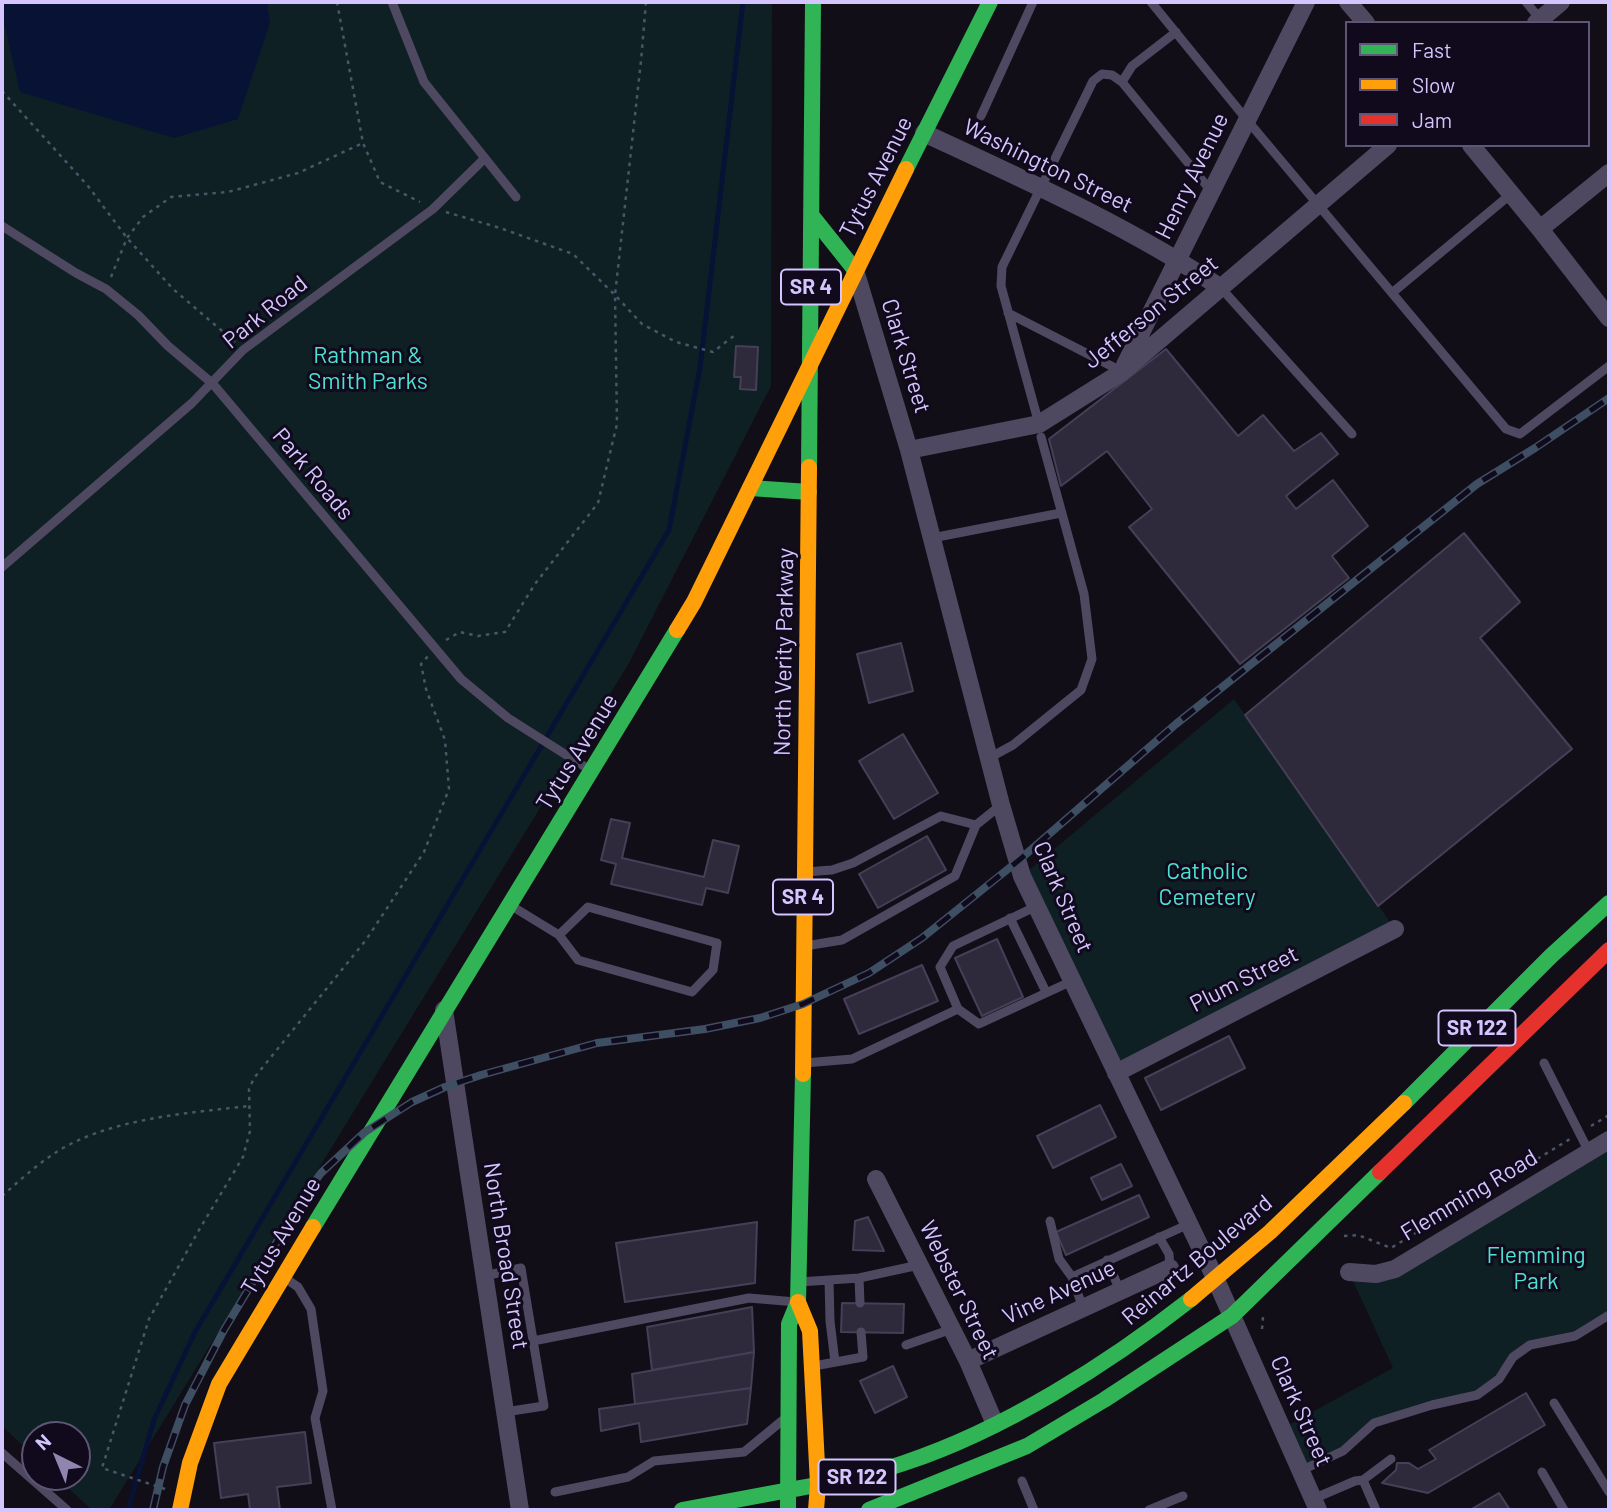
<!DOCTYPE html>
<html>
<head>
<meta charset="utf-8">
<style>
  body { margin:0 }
  #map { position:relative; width:1611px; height:1512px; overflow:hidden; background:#110e18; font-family:Barlow,sans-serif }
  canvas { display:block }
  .frame { position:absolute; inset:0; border:4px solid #d4c5ff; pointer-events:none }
  .legend { position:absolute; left:1345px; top:21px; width:245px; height:126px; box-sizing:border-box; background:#100a1c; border:2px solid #5e5577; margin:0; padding:9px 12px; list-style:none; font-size:21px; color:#d4c5ff }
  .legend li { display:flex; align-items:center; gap:14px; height:35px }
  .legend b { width:35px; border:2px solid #5e5577 }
  .north { position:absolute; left:21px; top:1421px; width:70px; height:70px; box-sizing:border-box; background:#100a1c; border:2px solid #5e5577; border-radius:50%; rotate:317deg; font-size:19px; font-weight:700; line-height:28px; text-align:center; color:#d4c5ff }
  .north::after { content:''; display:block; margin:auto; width:24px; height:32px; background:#9085ae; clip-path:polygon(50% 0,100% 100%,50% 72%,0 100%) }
</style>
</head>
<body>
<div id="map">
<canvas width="1611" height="1512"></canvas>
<div class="frame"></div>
<ul class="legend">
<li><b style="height:9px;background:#30b455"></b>Fast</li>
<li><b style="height:9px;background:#ff9f0a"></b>Slow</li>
<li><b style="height:9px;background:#e5322d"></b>Jam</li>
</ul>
<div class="north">N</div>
</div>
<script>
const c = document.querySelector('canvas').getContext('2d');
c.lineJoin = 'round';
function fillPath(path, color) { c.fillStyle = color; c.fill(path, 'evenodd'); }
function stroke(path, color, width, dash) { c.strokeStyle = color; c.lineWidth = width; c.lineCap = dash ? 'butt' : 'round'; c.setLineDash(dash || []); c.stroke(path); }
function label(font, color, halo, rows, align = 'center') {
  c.font = font + ' Barlow,sans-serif'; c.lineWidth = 6; c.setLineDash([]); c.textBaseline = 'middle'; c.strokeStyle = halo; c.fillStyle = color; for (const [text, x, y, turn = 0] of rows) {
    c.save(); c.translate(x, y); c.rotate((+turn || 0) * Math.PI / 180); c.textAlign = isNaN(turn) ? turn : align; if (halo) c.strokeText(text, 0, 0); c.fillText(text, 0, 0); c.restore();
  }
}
fillPath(new Path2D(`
  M2,2H772L771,386L629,663L109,1510H92L56,1477H77V1435H35V1457L2,1426Z
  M1234,699L1395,929L1116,1073L1022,876Z
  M1609,1140V1315L1575,1336L1530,1345L1513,1357L1499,1379L1477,1395L1374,1423L1343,1451L1300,1471L1281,1429L1393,1368L1349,1272L1376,1274Z`), '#0e2024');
fillPath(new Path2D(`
  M2,2H267L270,23L238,119L174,138L20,92L2,14Z`), '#071235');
stroke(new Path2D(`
  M128,1510L154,1420L195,1332L669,530L700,368L743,2`), '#071235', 5);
const building = new Path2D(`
  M736,346L758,347L756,390L740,389L741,377H734Z
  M1166,349L1238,436L1263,415L1294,451L1321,433L1338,454L1286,496L1296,509L1333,480L1368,526L1332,556L1349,578L1240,664L1129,527L1152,509L1107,451L1061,486L1049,439Z
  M1464,533L1520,602L1480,638L1572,749L1378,906L1245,715Z
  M901,643L913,691L869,703L857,654Z
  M903,734L938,793L894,819L859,761Z
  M611,819L630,823L622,858L704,877L713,840L739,846L728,893L706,888L702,905L611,884L616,864L601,860Z
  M927,836L946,870L878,908L859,874Z
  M997,939L1023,997L982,1016L955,958Z
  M922,965L938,1001L859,1034L844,999Z
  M1229,1036L1245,1068L1161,1110L1145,1078Z
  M1100,1105L1116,1137L1053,1168L1037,1136Z
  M1121,1164L1132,1186L1102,1200L1091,1178Z
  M1139,1195L1149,1217L1066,1255L1056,1232Z
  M868,1217L884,1251L853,1250L855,1221Z
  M757,1222L755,1283L625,1302L616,1243Z
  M842,1303L904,1304L903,1333L841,1332Z
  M752,1307L754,1352L652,1370L647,1327Z
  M754,1352L751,1388L635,1404L632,1374Z
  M893,1366L907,1397L875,1413L860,1381Z
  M751,1388L747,1424L641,1442L639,1423L601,1431L599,1409Z
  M1526,1393L1545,1425L1428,1493L1382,1483L1396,1470L1397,1463H1409L1418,1469L1436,1459L1429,1450Z
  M305,1432L311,1483L277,1487L280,1510H250L248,1494L221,1498L214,1443Z
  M1499,1493L1510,1510H1470Z`);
fillPath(building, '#2f2a3b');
stroke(building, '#463f57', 2);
stroke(new Path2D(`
  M337,2L363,143L380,182L420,202
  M646,2L641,61L615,295L642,324L676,342L713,352L735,335
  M2,91L88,186L127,238L173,289L235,342
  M111,277L127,238L143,217L171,197L228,192L298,173L363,143
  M446,640L460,632L478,636L505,632L535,584L598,503L617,424L615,295L573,254L500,228L446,212
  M1591,1126L1609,1115
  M2,1196C18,1182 34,1167 52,1155C104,1119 187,1113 249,1106
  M1344,1236L1358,1235L1391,1248L1570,1139
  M1262,1329L1263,1317
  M165,1489L102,1468L149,1319L199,1230L243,1157L250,1131L249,1089L254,1078L366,940L424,852L449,789L445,740L426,689L421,664L428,656`), '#4a5666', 2.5, [3.5, 5]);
stroke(new Path2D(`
  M392,2L424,82L516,197
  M1151,2L1247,120L1506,429L1520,434L1609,366
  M1526,2L1540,19
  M1122,82L1132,66L1176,32
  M981,116L1033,2
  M2,226L76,273L106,289L138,315L168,346L213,384L461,679L508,718L590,770
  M1221,288L1352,434
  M1392,293L1511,194
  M1008,313L1121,371
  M1039,424L1001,286L1002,267L1093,81L1102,74L1112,75L1122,82L1211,191
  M932,538L1061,513
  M2,567L192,403L243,350L433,209L484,159
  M989,758L1013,745L1081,690L1092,659L1084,594L1041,437
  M805,872L832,870L853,863L941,816L976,825
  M510,905L559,935L578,960L692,992L713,970L717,943L588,907L559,935
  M1010,918L1046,992
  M805,946L842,940L955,876L976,825L1001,805
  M958,1009L940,967L953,946L1037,906
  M805,1063L852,1059L958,1009L979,1024L1072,981
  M1544,1063L1589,1152
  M1050,1221L1059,1259L1072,1277L1189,1224
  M1159,1237L1169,1254L1170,1268
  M1107,1260L1120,1291
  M484,1276L521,1268L544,1406L505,1412
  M1072,1277L1083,1308
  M285,1278L298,1287L311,1309L323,1391L315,1418L332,1510
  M859,1278L919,1265
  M829,1280L830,1321L835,1362
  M799,1282L859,1278L860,1303
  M533,1341L749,1298L796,1302
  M906,1345L952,1329
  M814,1366L863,1357L861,1332
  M1554,1403L1609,1492
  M2,1453L67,1510
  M1300,1471L1343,1451L1374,1423L1432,1405L1477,1395L1499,1379L1513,1357L1530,1345L1575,1336L1609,1315
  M1542,1472L1564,1510
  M1363,1480L1391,1459
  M1022,1481L1034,1510
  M555,1492L628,1477L654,1461L744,1452L783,1420
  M1313,1499L1355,1481L1363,1480L1376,1510
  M1149,1510L1183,1496`), '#4e4961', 9);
stroke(new Path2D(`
  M1348,2L1366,23
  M1536,23L1561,2
  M924,133C1025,180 1128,226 1221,288
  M1471,145L1540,229L1609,318
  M1540,229L1609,173
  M855,270L909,450L1001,805L1022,876L1216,1280L1318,1510
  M1125,365L1306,2
  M909,450L1039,424L1122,372L1388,145
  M444,1010L520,1510
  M1116,1073L1395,929
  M876,1179L968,1361L995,1424
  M1349,1272L1376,1274L1395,1269L1609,1140
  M968,1361L1170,1268`), '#4e4961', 18);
stroke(new Path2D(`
  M906,169L990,2
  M812,216L855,270
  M809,467L813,2
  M750,488L809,492
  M1404,1103L1551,956L1609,903
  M313,1227L677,630
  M789,1490C828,1483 866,1476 904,1463C1004,1430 1108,1364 1191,1299
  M682,1510L789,1490
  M788,1510L789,1324L798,1302L803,1074
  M869,1510L1027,1446L1104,1400L1232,1316L1380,1172`), '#30b455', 16);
stroke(new Path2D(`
  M677,630L694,602L906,169
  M803,1074L809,467
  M1191,1299L1270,1232L1404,1103
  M798,1302L810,1331L818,1484L816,1510
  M180,1510L190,1463L219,1384L313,1227`), '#ff9f0a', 16);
stroke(new Path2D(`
  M1380,1172L1609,950`), '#e5322d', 16);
const rail = new Path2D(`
  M153,1510L163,1467L185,1405L224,1330L305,1195L321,1173L365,1132L412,1102L445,1087L481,1075L597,1043L705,1029L760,1018L803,1004L869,973L922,938L1018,861L1176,724L1477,484L1535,448L1609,398`);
stroke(rail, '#3f4f63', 8);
stroke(rail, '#100a1c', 5, [16]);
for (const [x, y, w] of [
  [811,287,60],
  [803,897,60],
  [1477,1028,77],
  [857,1477,77]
]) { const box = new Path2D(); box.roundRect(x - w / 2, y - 17.5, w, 35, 5); c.fillStyle = '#100a1c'; c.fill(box); stroke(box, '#d4c5ff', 2); }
label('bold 21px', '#d4c5ff', null, [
  ["SR 4",811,287],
  ["SR 4",803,897],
  ["SR 122",1477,1028],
  ["SR 122",857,1477]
]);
label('23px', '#d4c5ff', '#100a1c', [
  ["Washington Street",1048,166,26],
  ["Henry Avenue",1192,176,-64],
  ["Tytus Avenue",876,177,-63],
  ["Park Road",265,312,-39],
  ["Jefferson Street",1151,312,-39],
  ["Clark Street",906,356,73],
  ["Park Roads",313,474,50],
  ["North Verity Parkway",784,652,-89],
  ["Tytus Avenue",577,752,-58],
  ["Clark Street",1063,897,67],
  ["Plum Street",1244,979,-27],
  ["Flemming Road",1469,1195,-31],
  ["Tytus Avenue",281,1236,-59],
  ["North Broad Street",506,1256,81],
  ["Reinartz Boulevard",1197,1260,-40],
  ["Webster Street",959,1290,64],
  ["Vine Avenue",1059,1292,-25],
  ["Clark Street",1301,1411,66]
]);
label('23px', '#4de3d2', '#100a1c', [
  ["Rathman &",368,355],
  ["Smith Parks",368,381],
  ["Catholic",1207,871],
  ["Cemetery",1207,897],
  ["Flemming",1536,1255],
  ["Park",1536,1281]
]);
</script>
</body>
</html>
